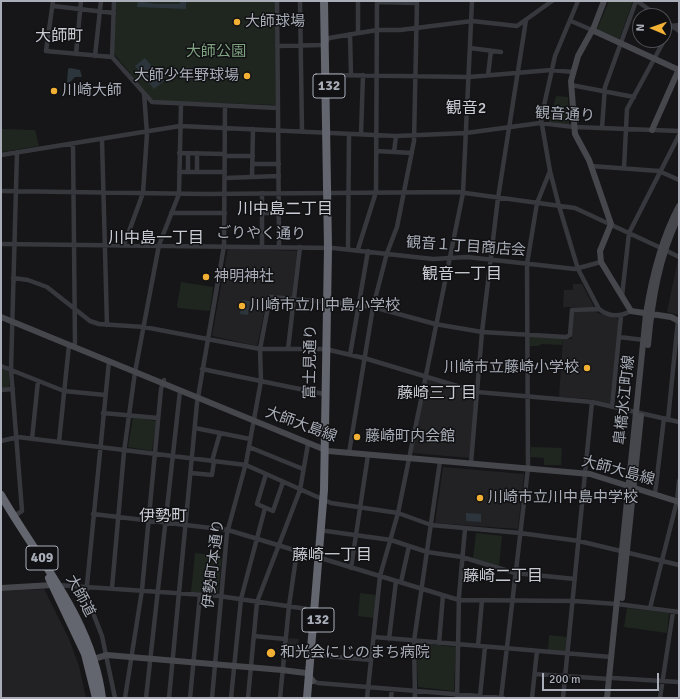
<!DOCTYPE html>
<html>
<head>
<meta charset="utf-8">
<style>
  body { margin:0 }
  #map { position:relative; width:680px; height:699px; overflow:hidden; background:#161618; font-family:Signika,sans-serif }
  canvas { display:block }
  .frame { position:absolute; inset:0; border:2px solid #a8adb8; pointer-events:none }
  .north { position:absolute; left:632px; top:8px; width:40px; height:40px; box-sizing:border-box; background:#111113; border:1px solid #4d4f55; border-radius:50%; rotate:272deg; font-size:11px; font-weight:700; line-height:16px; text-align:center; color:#a8adb8 }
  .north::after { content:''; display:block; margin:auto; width:14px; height:18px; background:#f2b134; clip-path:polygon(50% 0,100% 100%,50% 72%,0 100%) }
  .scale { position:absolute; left:542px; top:673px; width:117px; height:18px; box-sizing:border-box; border:2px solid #a8adb8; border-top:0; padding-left:5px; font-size:12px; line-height:14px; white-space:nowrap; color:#a8adb8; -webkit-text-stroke:3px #111113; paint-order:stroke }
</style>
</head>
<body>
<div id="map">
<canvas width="680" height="699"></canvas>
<div class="frame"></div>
<div class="north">N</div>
<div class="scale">200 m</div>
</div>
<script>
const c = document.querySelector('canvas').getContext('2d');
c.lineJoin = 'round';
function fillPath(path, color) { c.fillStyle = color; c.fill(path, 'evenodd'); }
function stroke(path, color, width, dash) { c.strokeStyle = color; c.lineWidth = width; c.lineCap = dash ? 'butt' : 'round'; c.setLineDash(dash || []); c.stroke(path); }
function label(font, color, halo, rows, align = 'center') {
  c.font = font + ' Signika,"Noto Sans JP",sans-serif'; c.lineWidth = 3; c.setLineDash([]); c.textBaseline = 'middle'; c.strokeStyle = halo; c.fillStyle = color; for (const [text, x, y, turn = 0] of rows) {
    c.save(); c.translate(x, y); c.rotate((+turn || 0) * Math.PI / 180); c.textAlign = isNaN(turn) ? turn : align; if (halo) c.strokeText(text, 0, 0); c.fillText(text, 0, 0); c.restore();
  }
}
fillPath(new Path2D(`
  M228,248L297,251L292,297L268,295L257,346L212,336Z
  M678,259H679V315L667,312Z
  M573,284H582L594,307H563L564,290H573Z
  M573,311H595L597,313L617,318L619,321L610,403L608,404L591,399L559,397L563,338L572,339Z
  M427,378L475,393L470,458L412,453Z
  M443,467L524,474L518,529L435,523Z
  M44,589L69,639L79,666L86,698H1V591Z
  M287,638L299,639L298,647L305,648L304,657L285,655Z`), '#222225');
fillPath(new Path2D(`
  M116,1H275L276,105L153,101L114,54Z
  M609,1H633L619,40L597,29Z
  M556,96L568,97L569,124L549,122Z
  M1,129L35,130L39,146L1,152Z
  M181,282L213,287L210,311L178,308L177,306Z
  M530,337L563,338L562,345L542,344L538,346H529Z
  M1,368L9,372V388L1,389Z
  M133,417L156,421L152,451L128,447Z
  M531,447L562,448L561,465H544V458L530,457Z
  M476,533L502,536L499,566L473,558Z
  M195,553L222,556L218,594L191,592Z
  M360,593L376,595L374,618L358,616Z
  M627,608L669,613L667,633L624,627Z
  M549,635L567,637L566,652L548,650Z
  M418,643L456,647L454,691L418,687L416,645Z`), '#1e261f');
fillPath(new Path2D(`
  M138,1L156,4H179L182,1H186V9L137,7Z
  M145,58L164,81L154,89L135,66Z
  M70,68L80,70L82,77H75L69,83L67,82L68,69Z
  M242,300L250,301L248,315L240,314Z
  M466,513L481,514V522L466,521Z`), '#2c353c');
stroke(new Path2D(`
  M53,1L46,51L112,57
  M114,1L112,57L152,102L278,108L277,1
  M300,1L302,131
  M578,1L555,56L541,119L550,171L559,206L578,269L599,309C609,317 620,317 631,311
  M637,1L658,16
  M377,2L417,3
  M53,6L114,13
  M664,20L679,31
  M571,21L592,30
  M358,32V1
  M350,34L351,75
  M277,46L324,45L329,38L377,30H400L472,21L517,26L552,1
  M470,48L501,52
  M76,54L81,1
  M95,56L101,1
  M329,75L469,77L551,70L573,72
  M488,75L491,51
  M571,85L634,97
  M278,108L279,246
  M602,128L605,87L636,1
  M361,134L363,75
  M102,140L107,325
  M376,151L412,153
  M394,152L396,136
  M179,153L225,154
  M188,153V172
  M1,155L180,126L396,136L466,133L540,123L574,127L679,131
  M225,156H253
  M253,164H279
  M591,166L659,171L679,180
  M624,168L627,109L672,26L679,25
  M179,172H225
  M197,172V153
  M252,177L253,129
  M225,178L279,176
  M1,191L204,194L327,193
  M332,193L458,192L575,208L661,248
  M171,213H225
  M262,213H279
  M1,244L333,248L433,259L467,257L575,269L601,262
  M124,245L143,193L147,134L144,93
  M262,246V193
  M348,249L349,134
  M358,249L376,192L377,1
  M665,250L679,257
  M13,278L28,280L47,287L90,321L99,324L144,327L260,349H325L364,358L477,392L592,402L679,422
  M622,296L629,233L679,135
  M332,302L373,307L435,324L482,332L566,337L570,335L572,310L599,309
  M619,337L644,340
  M73,346L75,343L73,144
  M288,349L300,247
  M350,355L368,251
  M109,361L86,595L102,636L115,698
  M1,366L64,391L105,395
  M202,369L324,394
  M1,390L13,389
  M612,406L621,316
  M103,413L158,418
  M668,420L678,320
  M195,428L250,439
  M32,439L38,381
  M1,441L18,437L246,465L331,503L398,513L431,525L520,533L579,541L679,565
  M59,442L69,345
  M249,447L303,469
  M349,453L373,307L387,253L397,227L414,141L417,1
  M212,461L220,433
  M471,463L482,332L498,198L526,20
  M191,473L212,475L214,461
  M266,474L257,504L273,511L283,482
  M655,494L664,418
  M93,514L228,530L459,600L574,601L617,604L679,612
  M14,516L22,511L11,370L17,152
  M326,531L391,540L427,552L462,557L515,573L575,579
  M351,568L368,455
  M401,582L409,546
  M57,585L219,596L314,610
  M112,588L124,452L135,372L159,245L179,194L181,104
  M650,608L677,501L679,481
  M254,636L285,639
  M374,637L611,657
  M389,639L396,581
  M439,643L443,595
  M478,646L482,600
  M315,655L371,660
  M535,674L609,679
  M613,678L679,682
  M313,681L318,683L503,698
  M480,696L485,647
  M125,698L142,590L161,389L164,380
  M146,698L180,391
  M169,698L197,403L224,246L225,106
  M190,698L200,595
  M212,698L227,533L246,463L261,381L260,349L270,297L326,302
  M231,698L241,599L265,508
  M248,698L257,602L300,490L308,444
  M280,698L289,606L297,551
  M367,698L380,576L398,513L463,193L472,1
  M391,698L392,689
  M415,698L414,641L440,461
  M457,698L459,596L465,529
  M501,698L528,468L527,264L537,203L550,171
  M532,698L537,651
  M563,698L592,402
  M660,698L673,612`), '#37383d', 4.5);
stroke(new Path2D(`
  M604,1L594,27L578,56L571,81L575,134L589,160L611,224L600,251L601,262L631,311L671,317L679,321
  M592,30L679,70
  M652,130L679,69
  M1,317L328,451L590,474L679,502
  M648,345C652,300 659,257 679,216
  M1,588L53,585
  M622,598L641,416
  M90,660L107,655L282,670L306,673L313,681
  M607,698L646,314C652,276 661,240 679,206`), '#45474d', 6);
stroke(new Path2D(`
  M1,495C39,561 92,619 102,698
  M49,578L85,654L96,698
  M307,698L324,490L328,248L324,1`), '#63666e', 8);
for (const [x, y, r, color] of [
  [237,22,4,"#f2b134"],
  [247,76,4,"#f2b134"],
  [54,91,4,"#f2b134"],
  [206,277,4,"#f2b134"],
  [242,306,4,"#f2b134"],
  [587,368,4,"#f2b134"],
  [357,437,4,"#f2b134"],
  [480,498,4,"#f2b134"],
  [271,653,5,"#f2b134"]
]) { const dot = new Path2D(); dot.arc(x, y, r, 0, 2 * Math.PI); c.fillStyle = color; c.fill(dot); stroke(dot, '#111113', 1.5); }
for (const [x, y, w] of [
  [329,86,32],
  [42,558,32],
  [318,620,32]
]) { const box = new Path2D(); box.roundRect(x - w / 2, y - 12, w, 24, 3); c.fillStyle = '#111113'; c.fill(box); stroke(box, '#a8adb8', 1); }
label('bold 14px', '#a8adb8', null, [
  ["132",329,86],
  ["409",42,558],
  ["132",318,620]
]);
label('15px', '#a8adb8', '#111113', [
  ["大師球場",245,22],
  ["大師少年野球場",239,76,"right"],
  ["川崎大師",62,91],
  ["神明神社",214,277],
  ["川崎市立川中島小学校",250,306],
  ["川崎市立藤崎小学校",579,368,"right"],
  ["藤崎町内会館",365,437],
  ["川崎市立川中島中学校",488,498],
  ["和光会にじのまち病院",280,653]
], 'left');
label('15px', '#7fa381', '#111113', [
  ["大師公園",216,52]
]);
label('15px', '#a8adb8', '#111113', [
  ["観音通り",565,115,3],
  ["ごりやく通り",261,234,1],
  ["観音１丁目商店会",466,247,4],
  ["富士見通り",311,362,-89],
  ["皐橋水江町線",625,400,-84],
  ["大師大島線",301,425,20],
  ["大師大島線",618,471,15],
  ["伊勢町本通り",214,564,-83],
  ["大師道",80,596,62]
]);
label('16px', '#c9ccd4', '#111113', [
  ["大師町",59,37],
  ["観音2",466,109],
  ["川中島二丁目",285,210],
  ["川中島一丁目",156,239],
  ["観音一丁目",462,275],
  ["藤崎三丁目",437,394],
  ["伊勢町",163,517],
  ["藤崎一丁目",332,556],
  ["藤崎二丁目",503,577]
]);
</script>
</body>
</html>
